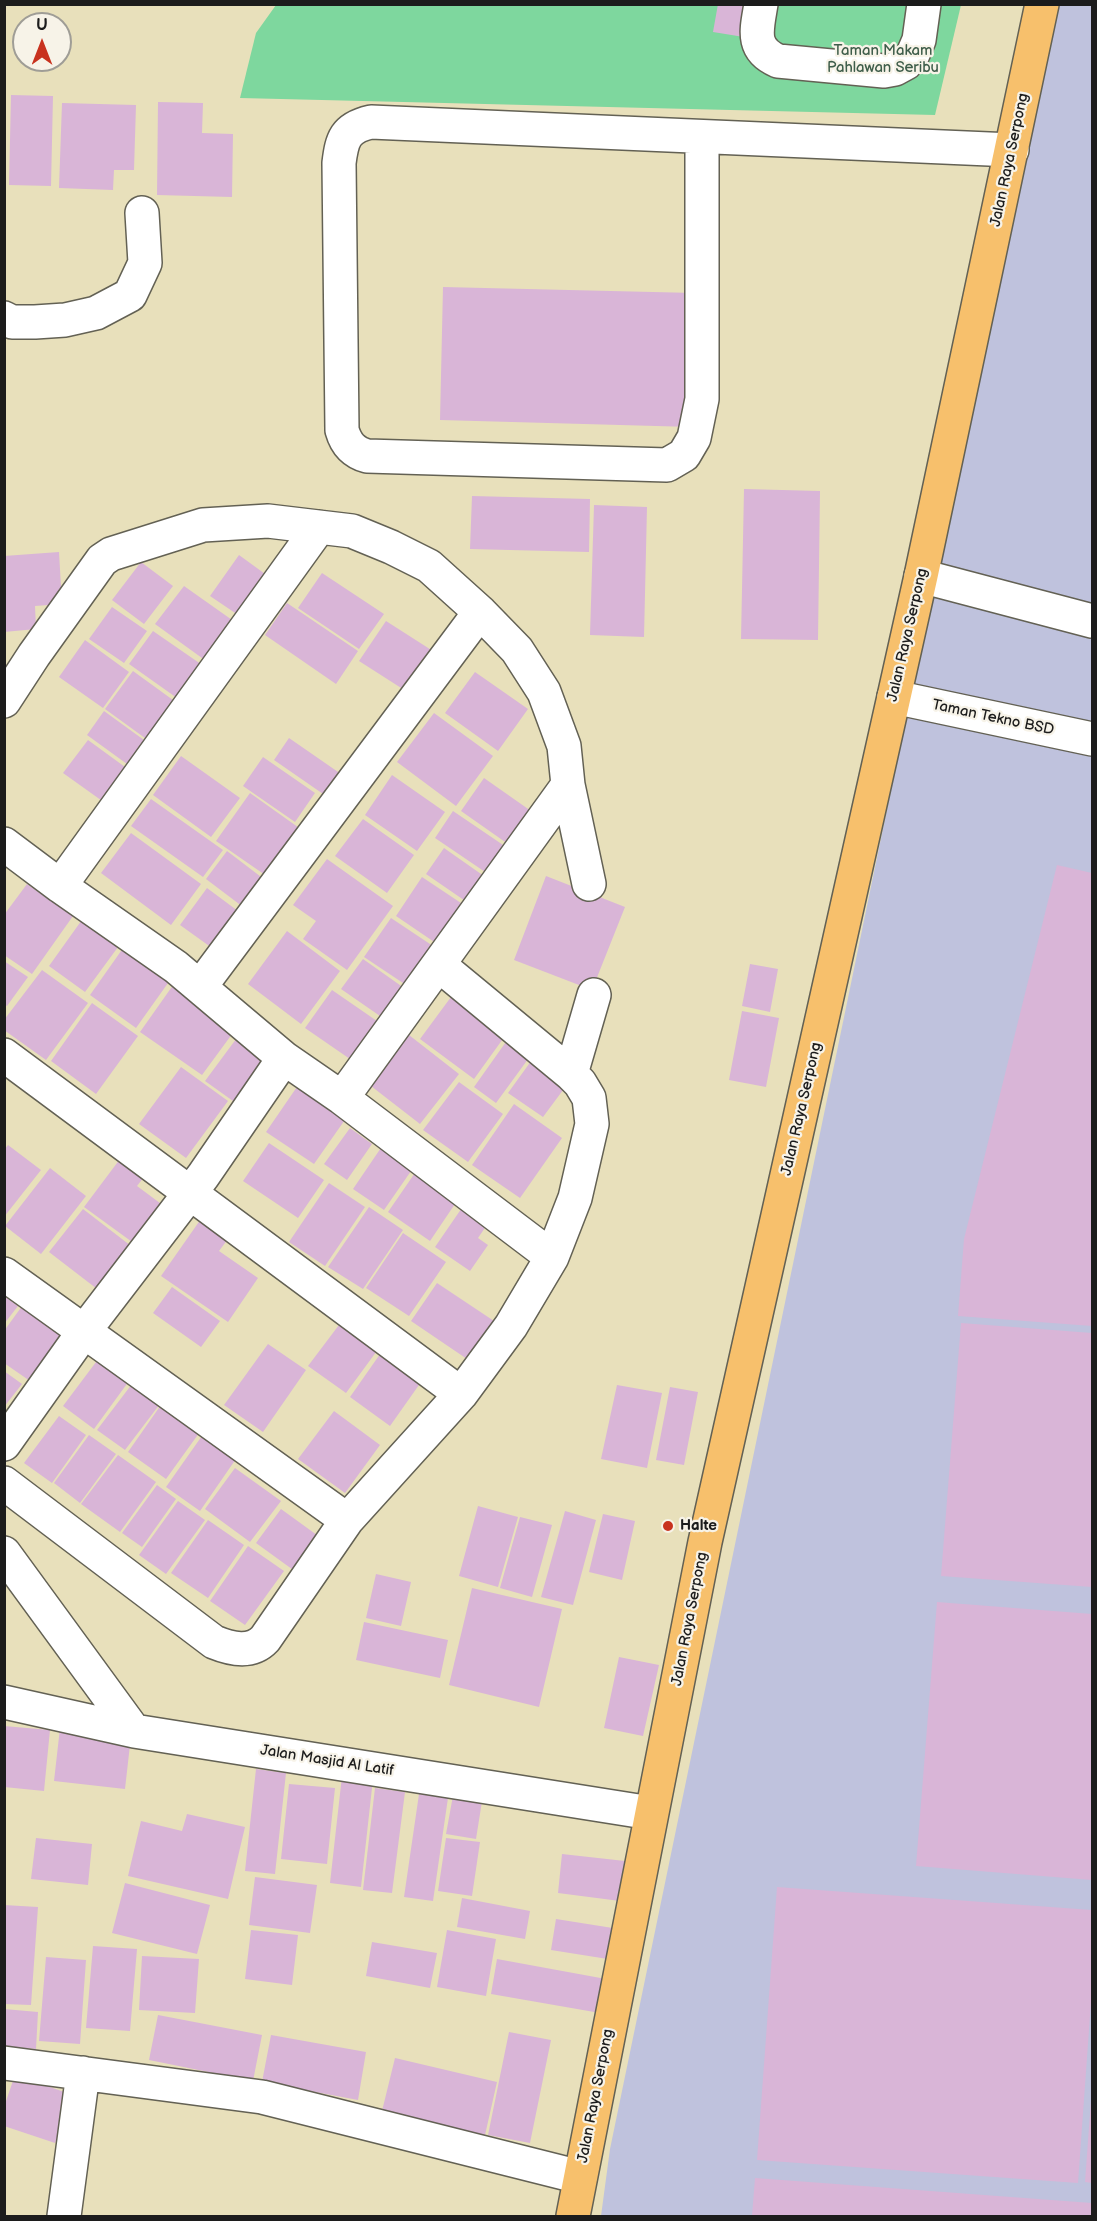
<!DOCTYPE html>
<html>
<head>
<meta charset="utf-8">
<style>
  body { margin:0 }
  #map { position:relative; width:1097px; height:2221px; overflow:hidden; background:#e8e0bb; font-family:"Balsamiq Sans",sans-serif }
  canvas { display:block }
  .frame { position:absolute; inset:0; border:6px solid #1c1c1c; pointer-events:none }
  .north { position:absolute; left:12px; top:12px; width:60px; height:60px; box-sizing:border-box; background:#f7f3e8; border:2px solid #9f9d96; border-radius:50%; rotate:0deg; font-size:16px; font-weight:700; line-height:24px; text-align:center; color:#1c1c1c }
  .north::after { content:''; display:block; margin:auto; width:21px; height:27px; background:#c8321e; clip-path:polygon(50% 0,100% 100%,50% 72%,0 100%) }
</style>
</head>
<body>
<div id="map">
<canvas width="1097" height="2221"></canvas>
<div class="frame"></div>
<div class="north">U</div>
</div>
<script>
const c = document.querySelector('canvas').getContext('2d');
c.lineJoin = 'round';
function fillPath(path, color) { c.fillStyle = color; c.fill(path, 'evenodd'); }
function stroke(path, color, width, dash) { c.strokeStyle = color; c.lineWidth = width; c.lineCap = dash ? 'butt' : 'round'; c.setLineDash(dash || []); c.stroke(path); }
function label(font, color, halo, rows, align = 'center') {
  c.font = font + ' "Balsamiq Sans",sans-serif'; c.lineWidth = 4.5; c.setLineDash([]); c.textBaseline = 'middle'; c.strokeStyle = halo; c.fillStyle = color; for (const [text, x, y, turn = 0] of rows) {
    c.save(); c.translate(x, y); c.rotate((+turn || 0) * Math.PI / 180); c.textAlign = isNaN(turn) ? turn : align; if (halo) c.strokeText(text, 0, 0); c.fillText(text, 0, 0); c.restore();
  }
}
fillPath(new Path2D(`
  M1045,5H1092V2216H601L610,2149L922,640Z`), '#bfc2dd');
fillPath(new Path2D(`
  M276,5H961L935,115L240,98L256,33Z`), '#7ed79e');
fillPath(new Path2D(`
  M718,4H756L750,38L713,32Z
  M11,95L53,96L51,186L9,185Z
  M158,102L203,103L202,133L233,134L232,197L157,195Z
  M62,103L136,105L134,170H114L113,190L59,188Z
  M443,287L695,293L692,427L440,420Z
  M744,489L820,491L818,640L741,639Z
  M472,496L590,499L589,552L470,549Z
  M594,505L647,507L644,637L590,635Z
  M59,552L62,604L35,606L36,629L4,632V556Z
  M239,555L272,579L244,619L210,596Z
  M141,562L173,586L144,624L112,600Z
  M322,573L384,614L359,649L298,608Z
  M184,586L242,627L213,666L155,624Z
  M287,603L358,651L336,684L265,635Z
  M112,607L147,631L124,663L89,639Z
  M386,621L436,653L409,693L359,661Z
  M153,631L208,669L184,703L129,664Z
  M85,640L129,672L103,708L59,677Z
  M133,671L184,708L156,746L105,709Z
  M475,672L528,709L498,751L445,713Z
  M104,711L155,748L138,772L87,735Z
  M434,713L493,756L456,806L397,762Z
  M289,738L341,774L326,796L274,760Z
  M88,740L136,775L112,808L63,773Z
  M181,756L240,798L211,837L153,795Z
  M263,757L315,793L295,822L243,786Z
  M392,775L445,812L417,851L365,815Z
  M484,778L531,811L508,844L461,811Z
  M250,793L302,830L268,877L216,841Z
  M151,799L223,850L203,877L131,826Z
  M453,811L512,851L494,878L435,838Z
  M363,819L414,855L387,893L335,856Z
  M131,833L201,884L171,925L101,873Z
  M444,848L491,881L474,907L426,874Z
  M227,851L273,886L251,913L206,879Z
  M327,859L393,906L347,970L303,939L316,921L293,905Z
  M1057,865L1092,873V1326L958,1316L964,1239Z
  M546,876L625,907L592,990L514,960Z
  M422,877L473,911L446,950L396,916Z
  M27,884L73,916L32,974L4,955V915Z
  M207,888L246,917L219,953L180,925Z
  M84,917L121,943L85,992L49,966Z
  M391,918L439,950L412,989L364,957Z
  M287,931L340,971L301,1024L248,984Z
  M126,944L173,976L136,1028L90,995Z
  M363,959L414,995L393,1025L341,989Z
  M4,961L28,977L7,1006L4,1004Z
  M750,964L778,969L770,1012L742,1006Z
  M42,970L88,1003L46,1060L4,1030V1020Z
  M176,981L238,1026L202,1075L140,1032Z
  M332,990L390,1030L363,1068L305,1028Z
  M451,997L505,1036L474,1079L420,1039Z
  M92,1003L138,1036L96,1094L51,1061Z
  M742,1011L779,1018L766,1087L729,1080Z
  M242,1031L277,1056L240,1106L205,1081Z
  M409,1035L459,1074L420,1124L371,1086Z
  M508,1039L531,1055L496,1103L474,1087Z
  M534,1057L569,1082L543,1117L508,1093Z
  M181,1067L228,1101L186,1158L139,1124Z
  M301,1081L349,1114L314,1164L266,1132Z
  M459,1082L503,1114L468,1162L423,1130Z
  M514,1104L562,1138L520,1198L472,1165Z
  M350,1128L372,1144L347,1180L324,1164Z
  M387,1139L418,1161L384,1210L353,1189Z
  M269,1143L324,1180L298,1218L243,1181Z
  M8,1145L41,1170L4,1217V1150Z
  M123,1155L147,1173L137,1186L168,1209L139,1247L84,1207Z
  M50,1168L86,1196L41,1254L5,1226Z
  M417,1170L459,1198L430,1241L388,1212Z
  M329,1183L365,1207L325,1266L289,1242Z
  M468,1199L493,1216L478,1238L488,1245L470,1271L435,1247Z
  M369,1207L403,1230L363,1289L328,1267Z
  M83,1209L135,1249L101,1292L49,1252Z
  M203,1216L231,1235L219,1251L258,1278L228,1322L161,1276Z
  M403,1233L446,1262L409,1316L366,1288Z
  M437,1283L494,1321L467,1359L411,1321Z
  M172,1287L220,1321L201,1347L153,1313Z
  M4,1296L18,1306L4,1324Z
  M25,1302L65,1331L30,1381L4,1363V1331Z
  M345,1317L382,1344L346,1393L308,1366Z
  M961,1323L1092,1333V1587L941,1576Z
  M268,1344L306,1370L263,1432L224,1405Z
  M385,1347L426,1375L390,1426L350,1397Z
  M99,1358L129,1381L94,1429L63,1406Z
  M4,1371L22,1384L4,1407Z
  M135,1380L163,1400L125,1450L97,1430Z
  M617,1385L662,1393L647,1468L601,1459Z
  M670,1387L698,1392L684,1465L656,1460Z
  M163,1402L202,1429L166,1479L128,1452Z
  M334,1411L380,1445L345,1493L298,1459Z
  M59,1416L86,1435L52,1483L24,1463Z
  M204,1433L238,1456L200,1511L166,1487Z
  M89,1435L116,1454L80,1503L54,1483Z
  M118,1455L156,1482L120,1532L81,1504Z
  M235,1468L281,1501L250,1542L205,1509Z
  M157,1485L176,1499L142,1547L122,1533Z
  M178,1501L205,1520L166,1574L139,1555Z
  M478,1506L518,1517L498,1587L459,1576Z
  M281,1509L321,1538L296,1572L256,1543Z
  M565,1511L596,1520L573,1605L541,1597Z
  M603,1514L635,1521L622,1580L589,1572Z
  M520,1517L552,1525L532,1597L500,1588Z
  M208,1520L244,1545L208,1598L171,1573Z
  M248,1546L284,1571L245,1625L210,1601Z
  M376,1574L411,1582L401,1626L366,1618Z
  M472,1588L562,1609L539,1707L449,1685Z
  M937,1602L1092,1614V1880L916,1866Z
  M364,1622L448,1640L440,1678L356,1660Z
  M619,1657L659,1665L643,1736L604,1728Z
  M4,1726L50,1730L44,1791L4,1787Z
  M60,1728L131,1736L125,1789L54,1781Z
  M343,1767L374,1770L361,1887L330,1883Z
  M256,1769L286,1773L275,1874L245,1871Z
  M289,1784L335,1788L327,1864L281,1859Z
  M375,1788L405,1792L392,1893L363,1890Z
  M454,1790L483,1795L476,1839L446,1834Z
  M419,1794L448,1798L433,1901L404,1897Z
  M187,1814L245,1827L228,1899L128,1876L141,1821L182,1831Z
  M36,1838L92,1844L88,1885L31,1879Z
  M446,1838L480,1842L472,1896L438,1891Z
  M562,1854L625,1861L620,1901L558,1893Z
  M255,1877L317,1885L310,1933L249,1925Z
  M125,1883L210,1905L197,1954L112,1933Z
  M777,1887L1092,1910V1988L1078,2183L757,2160Z
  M462,1898L530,1911L525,1939L457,1927Z
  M4,1905L38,1907L31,2005L4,2004Z
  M556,1919L619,1929L614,1960L551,1950Z
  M251,1930L298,1935L292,1985L245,1979Z
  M447,1930L496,1939L486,1996L437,1987Z
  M372,1942L437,1953L430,1988L366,1976Z
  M93,1946L137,1949L130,2031L86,2028Z
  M142,1956L199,1959L195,2013L139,2010Z
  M46,1957L86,1960L80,2044L39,2041Z
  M497,1959L606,1979L600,2013L491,1994Z
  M4,2009L38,2012L36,2049L4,2046Z
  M158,2015L262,2035L253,2081L149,2060Z
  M509,2032L551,2040L530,2143L488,2135Z
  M271,2035L366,2052L358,2100L262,2082Z
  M395,2058L497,2082L485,2135L382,2111Z
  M15,2075L73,2095L55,2143L4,2126V2107Z
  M1091,2100H1092V2183L1085,2182Z
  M755,2178L1092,2203V2216H752Z`), '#d9b5d7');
const minor = new Path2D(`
  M761,4C757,29 750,49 778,61L884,71L895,69L906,63L913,54L919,40L924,4
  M702,138V399L694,438L684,455L667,465L367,456C353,452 346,444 342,430L339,163C342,139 345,128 371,122L1012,150
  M4,318L12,322H35L65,320L96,313L130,295L145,263L142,213
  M921,576L1092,621
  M894,697L1092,739
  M4,701L34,655L102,560L111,554L203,525L268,521L352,531L391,547L429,566L480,612L517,650L544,692L564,746L568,785L589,884
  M4,844L60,886L176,967L284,1058L342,1098L552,1257
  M60,886L319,527
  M200,987L480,612
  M4,1055L461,1394
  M571,1074L594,995
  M342,1098L568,785
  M4,1274L347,1520
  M4,1444L85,1330L203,1176L284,1058
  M4,1483L214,1642C231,1649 251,1654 265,1639L347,1520L461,1394L511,1326L552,1257L575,1198L592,1124L589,1098L580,1083L571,1074L439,965
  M4,1553L134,1731
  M4,1702L134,1731L651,1813
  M4,2063L262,2097L580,2177
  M64,2216L83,2073`);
const major = new Path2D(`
  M573,2216L705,1542L921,576L1042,4`);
stroke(minor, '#636154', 36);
stroke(major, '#636154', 36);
stroke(minor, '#fff', 33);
stroke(major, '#f7c06c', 33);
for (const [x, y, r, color] of [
  [668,1526,6,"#c8321e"]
]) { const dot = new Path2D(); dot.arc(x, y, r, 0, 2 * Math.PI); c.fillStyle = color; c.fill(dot); stroke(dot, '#f7f3e8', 2); }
label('15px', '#3e5d4a', '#f7f3e8', [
  ["Taman Makam",883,51],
  ["Pahlawan Seribu",883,68]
]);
label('15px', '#1c1c1c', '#f7f3e8', [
  ["Jalan Raya Serpong",1010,160,-78],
  ["Jalan Raya Serpong",908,635,-77],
  ["Taman Tekno BSD",993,718,12],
  ["Jalan Raya Serpong",802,1109,-77],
  ["Jalan Raya Serpong",690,1619,-79],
  ["Jalan Masjid Al Latif",327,1761,9],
  ["Jalan Raya Serpong",596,2096,-79]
]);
label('bold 15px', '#1c1c1c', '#f7f3e8', [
  ["Halte",680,1526]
], 'left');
</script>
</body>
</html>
